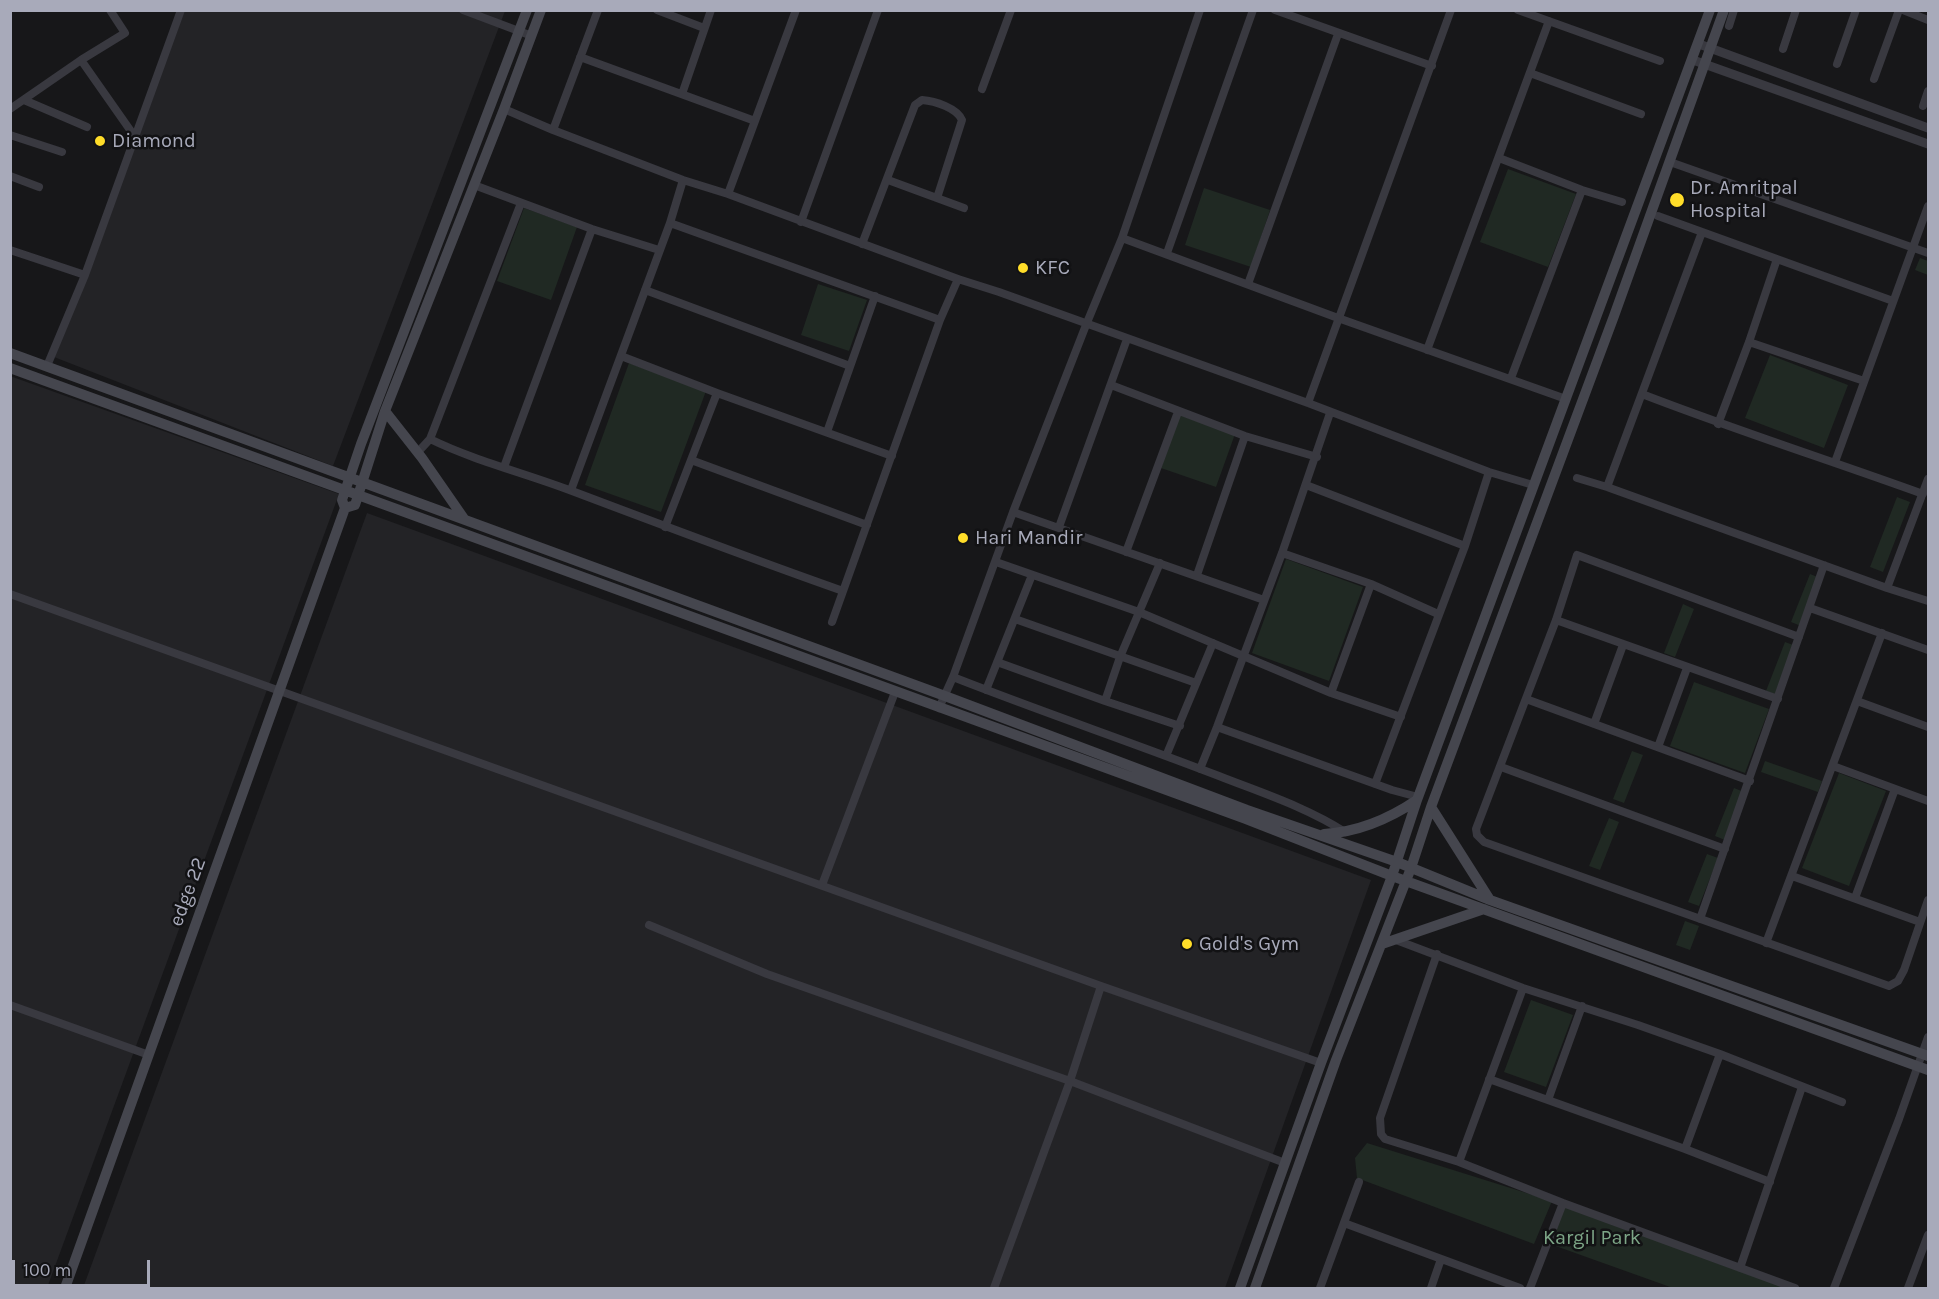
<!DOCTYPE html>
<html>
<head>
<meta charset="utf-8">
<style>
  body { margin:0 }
  #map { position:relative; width:1939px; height:1299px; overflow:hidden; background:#171719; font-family:Karla,sans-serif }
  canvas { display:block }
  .frame { position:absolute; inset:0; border:12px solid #a8aaba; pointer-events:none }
  .scale { position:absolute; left:12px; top:1260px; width:138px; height:27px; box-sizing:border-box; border:3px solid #a8aaba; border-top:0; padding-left:8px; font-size:18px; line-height:21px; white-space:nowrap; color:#a8aaba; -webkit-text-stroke:4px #121214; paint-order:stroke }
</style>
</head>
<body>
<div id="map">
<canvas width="1939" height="1299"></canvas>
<div class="frame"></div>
<div class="scale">100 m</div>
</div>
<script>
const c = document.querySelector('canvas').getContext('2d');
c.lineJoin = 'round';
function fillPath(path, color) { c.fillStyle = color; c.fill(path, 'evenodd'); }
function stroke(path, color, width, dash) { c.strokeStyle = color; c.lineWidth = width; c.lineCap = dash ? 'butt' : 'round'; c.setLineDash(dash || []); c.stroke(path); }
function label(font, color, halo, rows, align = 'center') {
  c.font = font + ' Karla,sans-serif'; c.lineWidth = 5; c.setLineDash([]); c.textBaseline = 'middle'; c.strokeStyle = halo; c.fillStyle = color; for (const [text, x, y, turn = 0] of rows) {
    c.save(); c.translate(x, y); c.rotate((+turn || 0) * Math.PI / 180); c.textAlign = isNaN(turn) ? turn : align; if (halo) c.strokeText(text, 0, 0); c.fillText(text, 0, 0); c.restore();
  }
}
fillPath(new Path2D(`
  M179,11H505L333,466L54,357Z
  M10,376L339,494L47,1288H10Z
  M367,513L1371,880L1225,1288H83Z`), '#232326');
fillPath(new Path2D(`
  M1508,169L1576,194L1548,267L1480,242Z
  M1204,188L1270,210L1251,267L1185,245Z
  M524,208L577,227L551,300L497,281Z
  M1920,258L1928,261V275L1915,270Z
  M818,284L867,300L849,351L801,335Z
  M1770,355L1848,385L1824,448L1745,418Z
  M629,363L706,391L661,512L585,485Z
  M1179,414L1235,434L1216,487L1161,468Z
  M1897,497L1910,502L1883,572L1870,567Z
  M1286,559L1363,587L1329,681L1252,653Z
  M1810,574L1820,578L1801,626L1791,622Z
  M1683,604L1694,609L1675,657L1664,653Z
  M1785,642L1796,646L1777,695L1766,691Z
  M1694,682L1769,709L1745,773L1670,746Z
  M1632,751L1643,755L1624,803L1613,799Z
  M1765,761L1822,781L1818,792L1761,772Z
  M1839,773L1886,791L1849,886L1802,868Z
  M1734,788L1744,792L1725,840L1715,836Z
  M1609,818L1619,822L1600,870L1589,866Z
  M1707,854L1718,858L1699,906L1688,902Z
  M1685,921L1699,926L1690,950L1676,945Z
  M1531,1000L1573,1015L1546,1087L1504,1072Z
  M1367,1143L1552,1201L1534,1244L1357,1178L1355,1158Z
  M1565,1205L1786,1288H1673L1550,1244Z`), '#202923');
stroke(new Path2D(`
  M463,10L532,36
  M657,10L704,28
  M1275,10L1432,66
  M1518,10L1660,61
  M1903,10L1928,20
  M1729,26L1734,10
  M1783,49L1796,10
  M580,57L755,121
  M81,60L135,137
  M1837,64L1856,10
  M1530,73L1641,114
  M1874,79L1899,10
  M982,89L1011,10
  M682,94L711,10
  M24,100L87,127
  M1923,106L1928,91
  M10,109L81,60L125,33L110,10
  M504,109L553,130L683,180L728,194L958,279L999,292L1308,403L1489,472L1533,485
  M553,130L598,10
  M10,135L62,152
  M1499,158L1582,190L1622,202
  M1670,162L1928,253
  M10,176L39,187
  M888,180L964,208
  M474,185L592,229L659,250
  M728,194L796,10
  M1658,216L1893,301
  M801,222L878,10
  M670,223L940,320
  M1122,238L1338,318L1566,399
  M862,244L915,105L922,100C935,101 957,108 962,120L937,198
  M10,250L85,275
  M1167,253L1253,10
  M1248,284L1338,34
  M645,290L850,366
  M1749,342L1864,381
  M1427,350L1549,21
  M621,356L717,393L892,456
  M47,366L85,275L181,10
  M1511,378L1582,190
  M1111,385L1245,436L1317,457
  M1642,394C1735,430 1829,460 1923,494
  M1308,403L1451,10
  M1718,424L1749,342L1777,259
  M827,432L875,296
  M430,439C475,461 525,473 572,491C662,525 752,559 843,591
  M418,452L430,439L437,421L521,203
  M691,460L867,525
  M1835,462L1928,206
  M504,467L592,229
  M1577,478L1607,487L1887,588L1928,601
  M1306,485L1465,546
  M1607,487L1702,232
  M571,490L670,223L683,180
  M1013,512L1264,600
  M665,527L717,393
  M1059,527L1127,339
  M1126,552L1178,412
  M1282,553L1371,584L1438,614
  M996,562L1139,612L1331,693L1401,717
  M1197,575L1245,436
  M1887,588L1928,479
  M10,594L1101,986L1321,1063
  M1810,608L1928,650
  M1015,619L1196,683
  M1556,620L1778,699
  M832,622L940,320L958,279
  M1799,637L1577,555L1556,620L1476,829L1477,835L1484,842L1889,986L1898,981L1904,970L1928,900
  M997,662L1105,701L1180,726
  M953,677C1042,712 1131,742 1219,776C1262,793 1306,807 1345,832
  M986,690L1032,575
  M1331,693L1371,584
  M1526,699L1750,781
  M1105,701L1120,657L1160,563
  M1857,701L1928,727
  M939,708L953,677L1013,512L1086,325L1122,238L1200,10
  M1594,724L1623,645
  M1217,727L1392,790L1418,797
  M1658,747L1687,668
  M1166,756L1213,643
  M1833,766L1928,801
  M1501,767L1725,849
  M1200,769L1217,727L1282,553L1330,413
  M1375,784L1465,546L1489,472
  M1792,876L1920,922
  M822,885L895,692
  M1855,898L1895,789
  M1700,919L1824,565
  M649,925L767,974L1070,1081L1285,1163
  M1396,940L1523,988L1638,1025L1720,1054L1842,1102
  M1766,943L1882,633
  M1437,954L1380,1118L1381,1134L1385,1139L1459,1162L1563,1203L1795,1288
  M10,1005L149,1055
  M1489,1079L1685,1149L1770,1182
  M1548,1100L1582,1006
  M1685,1149L1720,1054
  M1459,1162L1523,988
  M1344,1223L1520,1288
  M1740,1268L1802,1087
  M994,1288L1070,1081L1101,986
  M1320,1288L1359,1182
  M1431,1288L1441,1259
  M1530,1288L1563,1203
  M1834,1288L1899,1119L1928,1037
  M1908,1288L1928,1235`), '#393940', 8);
stroke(new Path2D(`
  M1699,44L1928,128
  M1693,60L1928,144`), '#393940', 9);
stroke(new Path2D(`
  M10,353L945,696L1247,810L1397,862L1490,900L1928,1056
  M10,368L1246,819L1392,876L1928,1070
  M385,411L422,458L465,520
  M345,508L355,505L385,411L504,109L541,10
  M345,508L342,500L361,444L527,10
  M1431,807L1490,900
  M1324,834C1359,832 1389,819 1417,800
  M1382,944L1484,909
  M65,1288L345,508
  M1240,1288L1321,1063L1392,876L1417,800L1710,10
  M1255,1288L1336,1060L1411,868L1431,807L1614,316L1724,10`), '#45464e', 10);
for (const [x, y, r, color] of [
  [100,141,6,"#ffdd29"],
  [1677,200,8,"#ffdd29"],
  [1023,268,6,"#ffdd29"],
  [963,538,6,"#ffdd29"],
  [1187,944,6,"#ffdd29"]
]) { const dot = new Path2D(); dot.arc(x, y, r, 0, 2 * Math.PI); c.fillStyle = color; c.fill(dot); stroke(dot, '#121214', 2); }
label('20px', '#a8aaba', '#121214', [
  ["Diamond",112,141],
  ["Dr. Amritpal",1690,188],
  ["Hospital",1690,211],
  ["KFC",1035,268],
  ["Hari Mandir",975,538],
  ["Gold's Gym",1199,944]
], 'left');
label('20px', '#a8aaba', '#121214', [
  ["edge 22",188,892,-70]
]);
label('20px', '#7da687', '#121214', [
  ["Kargil Park",1592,1238]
]);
</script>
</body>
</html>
